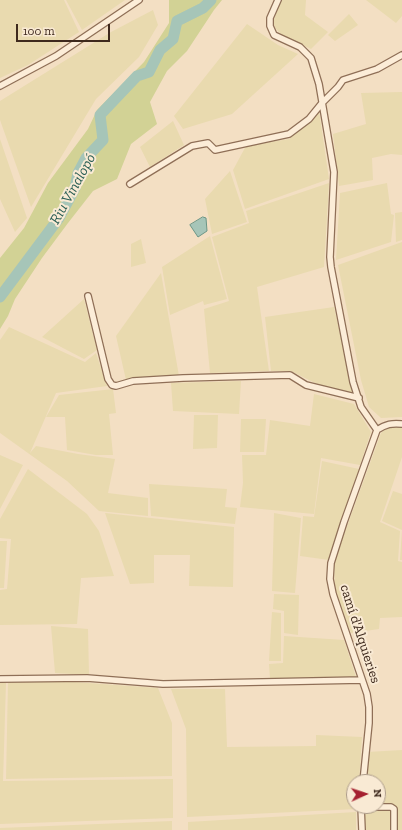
<!DOCTYPE html>
<html>
<head>
<meta charset="utf-8">
<style>
  body { margin:0 }
  #map { position:relative; width:402px; height:830px; overflow:hidden; background:#f3dfc3; font-family:"Zilla Slab",serif }
  canvas { display:block }
  .north { position:absolute; left:346px; top:774px; width:40px; height:40px; box-sizing:border-box; background:#f9ead4; border:1px solid #ae9d8b; border-radius:50%; rotate:87deg; font-size:11px; font-weight:700; line-height:16px; text-align:center; color:#3e291d }
  .north::after { content:''; display:block; margin:auto; width:14px; height:18px; background:#a52130; clip-path:polygon(50% 0,100% 100%,50% 72%,0 100%) }
  .scale { position:absolute; left:16px; top:24px; width:94px; height:18px; box-sizing:border-box; border:2px solid #3e291d; border-top:0; padding-left:5px; font-size:12px; line-height:14px; white-space:nowrap; color:#3e291d; -webkit-text-stroke:3px #f9ead4; paint-order:stroke }
</style>
</head>
<body>
<div id="map">
<canvas width="402" height="830"></canvas>
<div class="north">N</div>
<div class="scale">100 m</div>
</div>
<script>
const c = document.querySelector('canvas').getContext('2d');
c.lineJoin = 'round';
function fillPath(path, color) { c.fillStyle = color; c.fill(path, 'evenodd'); }
function stroke(path, color, width, dash) { c.strokeStyle = color; c.lineWidth = width; c.lineCap = dash ? 'butt' : 'round'; c.setLineDash(dash || []); c.stroke(path); }
function label(font, color, halo, rows, align = 'center') {
  c.font = font + ' "Zilla Slab",serif'; c.lineWidth = 4; c.setLineDash([]); c.textBaseline = 'middle'; c.strokeStyle = halo; c.fillStyle = color; for (const [text, x, y, turn = 0] of rows) {
    c.save(); c.translate(x, y); c.rotate((+turn || 0) * Math.PI / 180); c.textAlign = isNaN(turn) ? turn : align; if (halo) c.strokeText(text, 0, 0); c.fillText(text, 0, 0); c.restore();
  }
}
fillPath(new Path2D(`
  M0,0H64L79,32L28,65L0,78Z
  M66,0H125L82,30Z
  M281,0H306L305,15L328,32L311,49L282,35L275,28L273,22Z
  M366,0H402V16L396,23Z
  M153,10L158,25L139,57L96,99L31,207L0,120V101L111,32Z
  M349,14L358,25L335,41L328,35Z
  M247,24L278,45L298,54L232,114L183,129L174,116Z
  M402,92V155L391,154L372,158L373,180L339,186L333,134L366,124L361,93Z
  M319,111L329,179L245,209L233,170L246,146L289,139Z
  M173,121L184,145L150,167L140,147Z
  M0,139L27,218L15,232L0,199Z
  M230,171L247,222L212,234L205,199Z
  M329,183L324,267L257,287L269,371L210,373L204,309L229,301L212,237L249,223L246,211Z
  M387,183L391,214L394,215L391,242L336,260L340,193Z
  M402,212V240L396,242L395,213Z
  M210,236L227,299L204,305L203,301L170,315L162,267Z
  M141,239L146,263L131,267V244Z
  M402,242V417L381,418L369,407L361,380L338,265Z
  M161,273L179,376L126,380L116,336Z
  M84,299L97,350L84,359L42,337Z
  M334,307L354,394L317,384L291,371H271L265,317Z
  M9,327L85,362L96,353L107,386L56,393L30,453L36,446L78,454L115,459L108,493L148,498V516L99,511L67,481L0,433V340Z
  M241,381L239,414L173,411L171,383Z
  M113,389L116,413L109,414L113,455H96L67,450L65,417H46L59,395Z
  M314,394L354,404L371,432L360,465L321,458L314,514L240,507L243,483L242,455H266L270,420L310,426Z
  M194,415H218L217,448L193,449Z
  M241,419H266L264,452H240Z
  M387,427H399L402,428V457L380,522L400,531L398,561L402,562V617L380,618L379,629L351,633L339,605L335,588L334,562L381,433Z
  M0,455L23,465L0,509Z
  M322,461L359,469L329,560L300,556L303,516L314,517Z
  M28,469L87,514L99,531L114,576L81,578L77,624L0,625V590L7,589L11,539L0,538V519Z
  M149,484L227,489L225,507L237,508L235,524L151,516Z
  M393,491L402,494V560H400L402,530L382,521Z
  M105,513L234,527L233,587L189,586L190,555H154V583L130,584Z
  M274,513L301,518L295,593L272,591Z
  M0,541H7L4,588H0Z
  M274,594L299,595L298,635L284,633V611L273,609Z
  M272,612L281,613V661H269Z
  M51,626L88,629L89,675L55,673Z
  M284,636L344,640L356,677L270,679L269,664L283,663Z
  M0,682L6,683L3,781L173,779V818L0,824Z
  M8,682H74L158,688L172,723V776L6,779Z
  M171,689H225L227,747L316,746V735L362,737L359,782H354V806H357V809L187,817L186,729Z
  M402,750V830H364V806H378V782H366L367,752Z
  M356,812V830H188V822Z
  M172,821V830H0V828Z`), '#e9daaf');
fillPath(new Path2D(`
  M169,0H222L214,10L187,51L167,71L150,102L157,124L131,144L117,179L93,191L68,223L42,258L15,299L8,316L0,329V258L24,228L48,183L88,129L97,110L144,62L169,23Z`), '#d2d295');
const water = new Path2D(`
  M203,217L206,218L207,231L198,237L190,225Z`);
fillPath(water, '#a6c5b8');
stroke(water, '#6b9586', 1);
stroke(new Path2D(`
  M0,297L59,218L75,188L78,173L86,158L103,140L100,115L137,76L149,72L160,50L173,39L177,21L203,8L211,0`), '#a6c5b8', 11);
const street = new Path2D(`
  M278,0L270,18V26L274,35L300,47L311,58L319,84L334,172L330,257L331,267L353,382L361,407L377,430
  M0,86L56,56L139,0
  M130,184L192,146L208,143L215,150L289,134L309,119L322,103L338,87L343,80L377,69L402,55
  M88,296L108,379L112,385L116,386L133,381L183,378L290,375L306,385L359,398
  M0,679L87,678L163,684L362,680
  M363,782L369,723V707L367,694L333,594L330,579L331,563L344,522L377,430C386,424 392,423 402,424
  M361,806L362,830
  M361,809L370,807H391L394,809V830`);
stroke(street, '#8f6f57', 8);
stroke(street, '#fcedd8', 5.5);
label('14px', '#3e291d', '#f9ead4', [
  ["camí d'Alquieries",360,634,72]
]);
label('italic 15px', '#2b5f56', '#f9ead4', [
  ["Riu Vinalopó",73,189,-61]
]);
</script>
</body>
</html>
